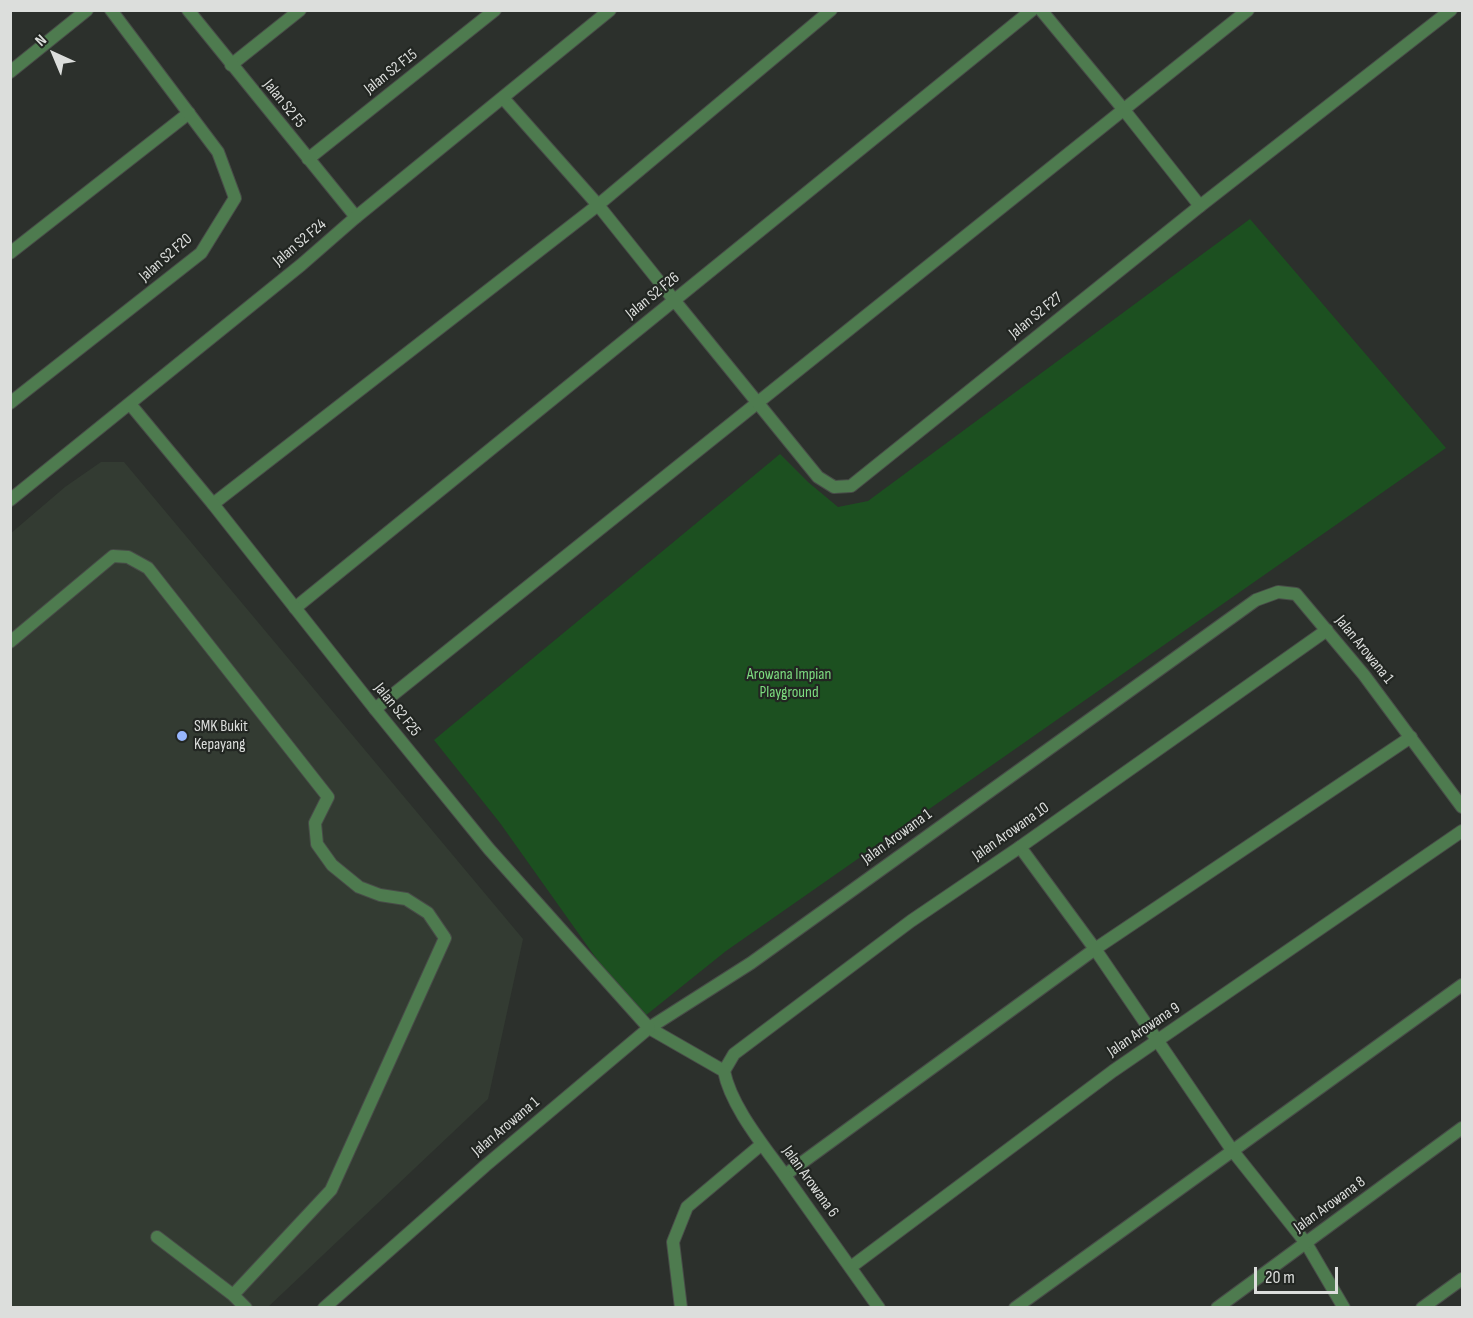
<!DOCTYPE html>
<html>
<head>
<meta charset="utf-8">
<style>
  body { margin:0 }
  #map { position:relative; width:1473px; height:1318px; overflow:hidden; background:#2c302c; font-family:"Sofia Sans Condensed",sans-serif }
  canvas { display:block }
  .frame { position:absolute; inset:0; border:12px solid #dcdedc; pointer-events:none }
  .north { position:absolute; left:24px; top:24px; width:60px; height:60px; -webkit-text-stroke:4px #222622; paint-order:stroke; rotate:316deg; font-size:16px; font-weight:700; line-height:24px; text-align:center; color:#dcdedc }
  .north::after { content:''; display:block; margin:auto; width:21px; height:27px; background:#dcdedc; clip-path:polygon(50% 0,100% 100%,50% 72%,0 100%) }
  .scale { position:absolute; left:1254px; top:1267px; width:84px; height:27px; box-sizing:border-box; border:3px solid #dcdedc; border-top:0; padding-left:8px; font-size:18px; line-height:21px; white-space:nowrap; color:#dcdedc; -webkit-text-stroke:4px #222622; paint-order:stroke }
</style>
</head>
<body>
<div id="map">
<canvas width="1473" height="1318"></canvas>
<div class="frame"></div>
<div class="north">N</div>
<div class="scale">20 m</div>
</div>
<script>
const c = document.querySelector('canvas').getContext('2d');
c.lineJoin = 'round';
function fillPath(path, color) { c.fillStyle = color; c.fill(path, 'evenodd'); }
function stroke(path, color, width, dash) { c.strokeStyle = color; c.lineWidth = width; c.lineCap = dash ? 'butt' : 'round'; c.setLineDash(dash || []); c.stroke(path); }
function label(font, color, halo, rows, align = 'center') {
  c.font = font + ' "Sofia Sans Condensed",sans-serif'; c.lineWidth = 4.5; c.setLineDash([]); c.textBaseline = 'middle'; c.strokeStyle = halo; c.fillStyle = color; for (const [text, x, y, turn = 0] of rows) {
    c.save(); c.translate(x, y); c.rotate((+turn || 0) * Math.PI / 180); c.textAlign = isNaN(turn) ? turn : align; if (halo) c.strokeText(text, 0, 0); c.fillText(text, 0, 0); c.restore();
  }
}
fillPath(new Path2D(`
  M101,462H124L523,939L488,1099L268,1307H11L10,534L65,487Z`), '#333b32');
fillPath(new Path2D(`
  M1250,219L1446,448L726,951L640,1020L500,823L434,740L780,454L808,482L838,507L868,501Z`), '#1c5020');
const service = new Path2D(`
  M1041,10L1124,110L1200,206
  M231,65L300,10
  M503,98L598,205L674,300
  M10,253L189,113
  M213,504L598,205L831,10
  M10,642L113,556L128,557L148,568L328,797L315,823L317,844L332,865L359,887L380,895L406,899L428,913L445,938L331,1190L233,1295L157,1237
  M375,709L1248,10
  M1020,847L1095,949L1232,1150L1306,1243L1344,1308
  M785,1175L1095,949L1411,737
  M233,1295L246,1308
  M1015,1308L1462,985
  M1422,1308L1462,1279`);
const minor = new Path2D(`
  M188,10L356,217
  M10,72L87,10
  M308,159L495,10
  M674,300L818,477L834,487L851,486L1200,206L1451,10
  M10,403L201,253L235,198L218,152L111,10
  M295,608L1032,10
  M724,1071L649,1028L751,963L1256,600L1278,592L1296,594L1364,675L1462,807
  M724,1071L734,1054L911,921L1020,847L1327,630
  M724,1071C731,1107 765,1147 786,1177C817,1220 848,1264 879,1308
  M851,1267L1113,1071L1462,831
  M681,1308L673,1242L687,1207L762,1144
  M1217,1308L1462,1128`);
const tertiary = new Path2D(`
  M130,404L213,504L375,709L489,849L649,1028L485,1166L324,1308
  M10,500L301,265L356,217L610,10`);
stroke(service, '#484c48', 14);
stroke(minor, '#484c48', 14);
stroke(tertiary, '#484c48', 14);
stroke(service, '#4e7b4f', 12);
stroke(minor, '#4e7b4f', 12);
stroke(tertiary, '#4e7b4f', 12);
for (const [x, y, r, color] of [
  [182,736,6,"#97b6fd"]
]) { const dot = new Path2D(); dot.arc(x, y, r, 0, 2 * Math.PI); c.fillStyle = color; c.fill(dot); stroke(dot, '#222622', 2); }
label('16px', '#dcdedc', '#222622', [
  ["Jalan S2 F15",391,72,-38],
  ["Jalan S2 F5",284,104,51],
  ["Jalan S2 F24",300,243,-40],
  ["Jalan S2 F20",166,258,-41],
  ["Jalan S2 F26",653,296,-39],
  ["Jalan S2 F27",1036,316,-39],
  ["Jalan Arowana 1",1364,650,51],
  ["Jalan S2 F25",397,710,51],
  ["Jalan Arowana 10",1011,832,-35],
  ["Jalan Arowana 1",897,837,-36],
  ["Jalan Arowana 9",1144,1030,-34],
  ["Jalan Arowana 1",506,1127,-40],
  ["Jalan Arowana 6",810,1182,54],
  ["Jalan Arowana 8",1330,1205,-36]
]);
label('16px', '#7cdb7f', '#222622', [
  ["Arowana Impian",789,675],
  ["Playground",789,693]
]);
label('16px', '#dcdedc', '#222622', [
  ["SMK Bukit",194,727],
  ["Kepayang",194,745]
], 'left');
</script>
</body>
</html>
